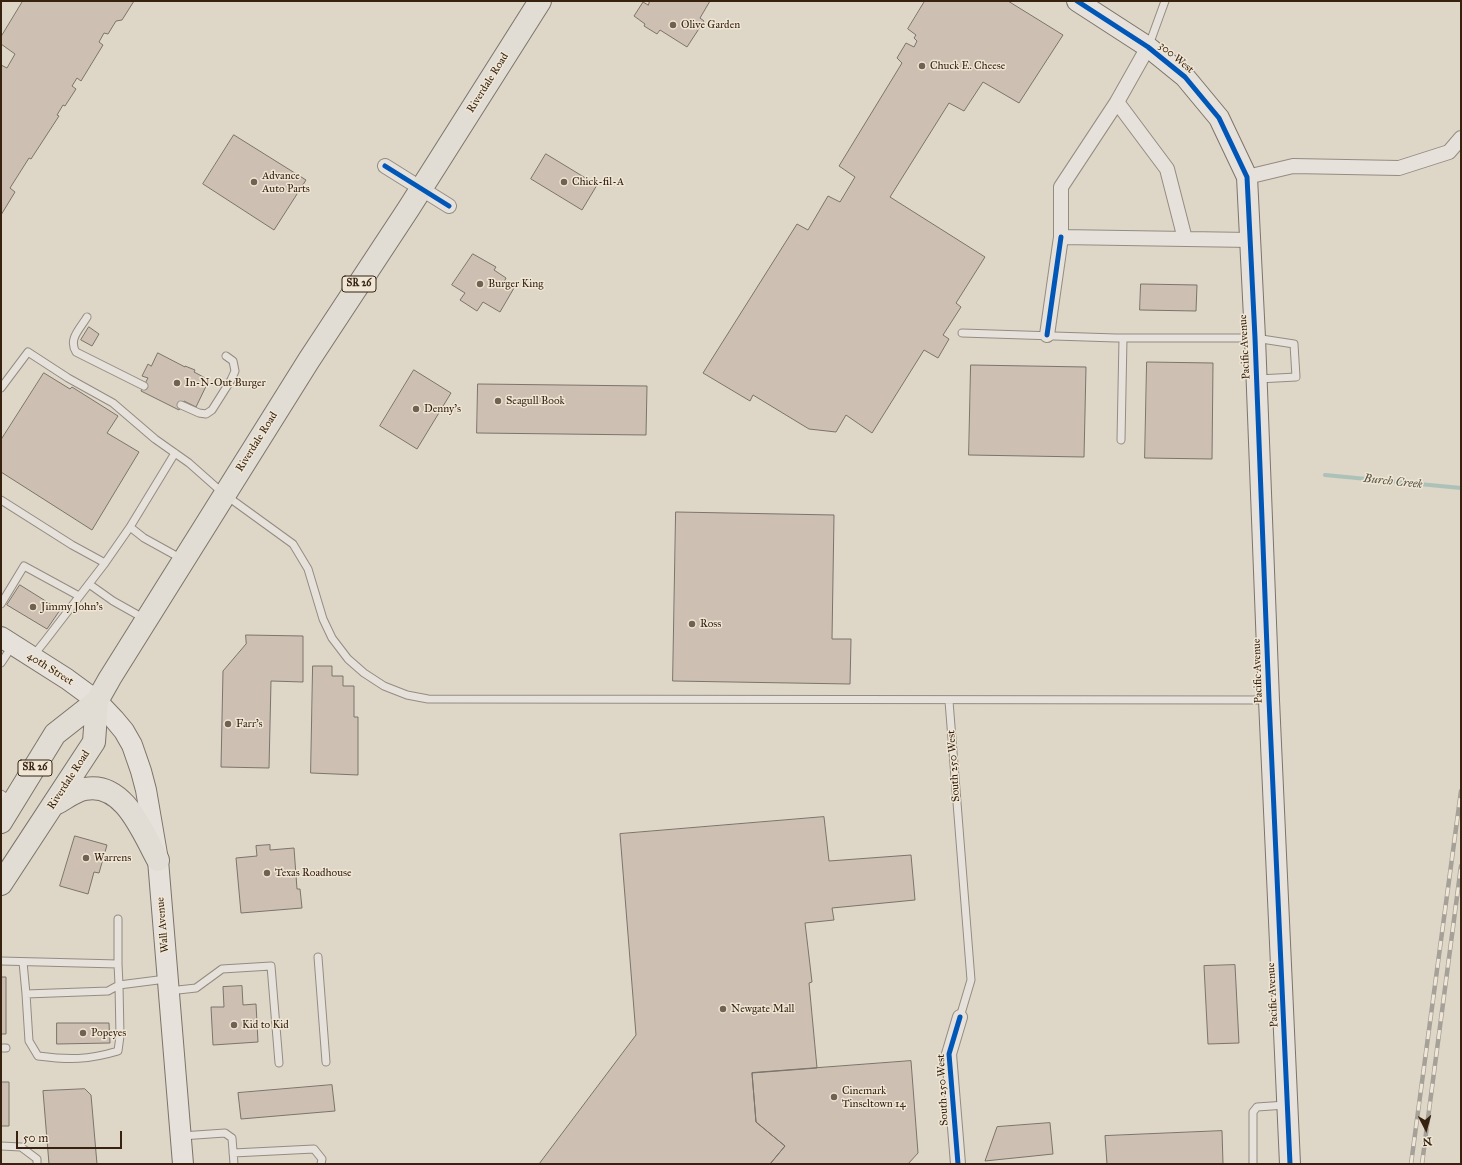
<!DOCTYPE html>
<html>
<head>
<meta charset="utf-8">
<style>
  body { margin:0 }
  #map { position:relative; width:1462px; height:1165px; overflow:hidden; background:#ded6c7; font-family:"IM FELL Great Primer",serif }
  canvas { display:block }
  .frame { position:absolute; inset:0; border:2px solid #372210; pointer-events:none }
  .north { position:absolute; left:1406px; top:1109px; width:40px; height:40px; -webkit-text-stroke:3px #efe6d5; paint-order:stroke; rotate:174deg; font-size:11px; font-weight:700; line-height:16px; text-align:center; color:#372210 }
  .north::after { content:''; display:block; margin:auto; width:14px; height:18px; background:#372210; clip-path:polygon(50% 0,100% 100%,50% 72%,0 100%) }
  .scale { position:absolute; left:16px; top:1131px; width:106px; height:18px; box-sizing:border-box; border:2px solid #372210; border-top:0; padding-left:5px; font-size:12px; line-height:14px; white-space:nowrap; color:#372210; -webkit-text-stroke:3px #efe6d5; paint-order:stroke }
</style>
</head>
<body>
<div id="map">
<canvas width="1462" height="1165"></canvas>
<div class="frame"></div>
<div class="north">N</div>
<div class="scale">50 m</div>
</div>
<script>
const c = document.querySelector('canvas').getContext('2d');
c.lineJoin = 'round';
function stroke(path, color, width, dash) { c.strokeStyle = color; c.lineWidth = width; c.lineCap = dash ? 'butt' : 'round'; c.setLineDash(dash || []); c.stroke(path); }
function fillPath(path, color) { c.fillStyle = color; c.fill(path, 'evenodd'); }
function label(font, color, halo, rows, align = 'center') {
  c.font = font + ' "IM FELL Great Primer",serif'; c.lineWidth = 3; c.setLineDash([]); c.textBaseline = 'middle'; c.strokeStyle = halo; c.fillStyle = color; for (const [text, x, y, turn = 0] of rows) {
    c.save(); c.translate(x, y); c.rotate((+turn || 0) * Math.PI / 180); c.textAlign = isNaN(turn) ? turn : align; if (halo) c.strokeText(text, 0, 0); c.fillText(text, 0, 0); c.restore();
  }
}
stroke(new Path2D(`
  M1325,475L1461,488`), '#acc2b8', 4);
const building = new Path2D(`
  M23,1H134L122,20L116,21L108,34L104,33L99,42L103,45L81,81L77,78L72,86L76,89L65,106L63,105L57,115L59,116L31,159L29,158L10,188L15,192L1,215V65L7,68L15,54L1,44V37Z
  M650,1H710L700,18L704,21L687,47L660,30L657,34L644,26L645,24L634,16L643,2L648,5Z
  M925,1H1008L1063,35L1019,103L983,82L964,111L949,103L890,197L985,257L956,303L961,307L943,335L949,339L938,358L924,350L872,433L846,415L836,432L809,429L753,395L750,401L703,373L797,224L808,230L828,196L840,202L855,177L839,166L902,63L897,58L906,43L914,47L917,41L914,38L916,35L908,29Z
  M234,135L306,180L274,230L203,184Z
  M546,154L597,185L582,210L531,179Z
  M473,254L496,267L494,270L506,278L504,282L514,288L500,312L483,302L477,311L460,300L465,293L452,285Z
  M1141,284L1197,285L1196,311L1140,310Z
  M89,327L99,334L92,346L81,340Z
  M158,353L185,367V366L195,370L194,372L209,380L196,407L184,401L179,410L141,391L148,378L142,376L148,364L151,366Z
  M1147,362L1213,363L1212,459L1145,458Z
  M971,365L1086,367L1084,457L969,455Z
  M414,370L451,393L417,449L380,426Z
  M44,373L70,389L72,387L118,416L107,433L139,452L92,530L1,472V440Z
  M478,384L647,386L646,435L477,433Z
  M676,512L834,515L832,639H851L850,684L673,681Z
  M20,585L60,610L47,629L7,605Z
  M246,635L303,636V682L271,681L269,768L221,767L223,671L246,644Z
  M313,666H332V676H343V686H354V717H358V775L311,773Z
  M824,817L829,861L911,855L915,900L832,908L834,920L805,923L812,982L809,983L817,1068L752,1073L756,1122L785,1146L770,1164H539L636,1035L620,834Z
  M75,836L107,845L99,873L94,872L88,894L60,886Z
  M270,845V850L294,848L297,889H300L302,908L241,913L236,858L257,856L256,846Z
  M1235,965L1239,1043L1208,1044L1204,966Z
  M1,977H6V1034H1Z
  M242,986L243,1005L256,1004L258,1042L213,1045L211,1007H224L223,987Z
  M57,1023H109L110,1043L57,1044Z
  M911,1061L918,1153L908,1164H770L785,1146L756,1122L752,1073Z
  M1,1082H9V1126H1Z
  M332,1085L335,1111L241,1119L238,1093Z
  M85,1089L91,1095L97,1164H49L43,1091Z
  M1050,1123L1053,1154L985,1161L997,1127Z
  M1222,1131L1223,1164H1107L1105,1136Z`);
fillPath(building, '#cdbfb2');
stroke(building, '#7b746a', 1);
const lane = new Path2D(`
  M1149,45L1165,1
  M87,317C80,329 68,339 76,352L144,386
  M962,333L1116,338H1255L1294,344L1296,377L1258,379
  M1,388L28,352L68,378L113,403L155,439L189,463L224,494L293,544L308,569L323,619L332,638L348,659L364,673L384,686L407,695L428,699L1269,700
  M181,405L199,413L206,414L212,410L231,380L235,371L233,361L226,356
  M1121,440L1123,338
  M1,500L72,545L105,563L130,527L144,538L182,559
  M130,527L175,453
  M89,584L113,601L145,619
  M1,604L24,566L79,596
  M33,656L45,641L105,563
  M1,663L13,645
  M949,701L971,980L960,1017
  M1,794L12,801
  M118,919V964
  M318,957L326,1062
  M1,961L118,964L119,985L166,979
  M23,962L26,994L108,991L119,985L120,1036L118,1051C88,1060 69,1060 38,1056L29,1041L26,994
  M169,991L196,988L222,969L271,966L279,1063
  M1,1048H6
  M181,1136L225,1133L232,1138L234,1164
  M1,1146L21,1147L37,1159V1164
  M233,1153L314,1149L322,1159L321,1164
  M1253,1164V1112L1257,1107L1286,1105`);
const street = new Path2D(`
  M1117,102L1148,47
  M385,166L449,206
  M1247,177L1293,166L1399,168L1449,152L1461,138
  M1185,239L1167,169L1117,102L1061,187V237L1250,240
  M1047,335L1061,237
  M958,1164L949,1054L960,1017`);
const secondary = new Path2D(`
  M1077,1L1148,47L1185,77L1219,118L1247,177L1255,338L1269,700L1290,1164
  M1,637L67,679L97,701L114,719L124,731L132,745L141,771L146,790L158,860L183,1164`);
const primary = new Path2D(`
  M55,804C65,799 74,791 85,789C124,781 143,833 158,860
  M1,822L55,734L97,701L110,678L309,360L409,208L540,1
  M1,884L94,742L97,701`);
stroke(lane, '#938c82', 9);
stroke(street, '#938c82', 16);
stroke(secondary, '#7b746a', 22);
stroke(primary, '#7b746a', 24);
stroke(lane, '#e6e1da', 7);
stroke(street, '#e6e1da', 14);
stroke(secondary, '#e6e1da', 20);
stroke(primary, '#e1ddd4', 22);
const rail = new Path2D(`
  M1411,1164L1461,791
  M1422,1164L1461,866`);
stroke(rail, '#a5a098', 4.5);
stroke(rail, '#efe6d5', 3, [9]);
stroke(new Path2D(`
  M1077,1L1148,47L1185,77L1219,118L1247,177L1255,338L1269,700L1290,1164
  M385,166L449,206
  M1047,335L1061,237
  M958,1164L949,1054L960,1017`), '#0057b8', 5);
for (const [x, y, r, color] of [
  [673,25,4,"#716150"],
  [922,66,4,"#716150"],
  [254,182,4,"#716150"],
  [564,182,4,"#716150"],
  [480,284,4,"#716150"],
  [177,383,4,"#716150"],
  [498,401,4,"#716150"],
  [416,409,4,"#716150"],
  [33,607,4,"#716150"],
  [692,624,4,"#716150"],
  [228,724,4,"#716150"],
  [86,858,4,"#716150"],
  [267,873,4,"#716150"],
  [723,1009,4,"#716150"],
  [234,1025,4,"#716150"],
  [83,1033,4,"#716150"],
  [834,1097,4,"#716150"]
]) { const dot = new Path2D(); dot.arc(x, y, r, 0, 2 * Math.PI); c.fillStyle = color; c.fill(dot); stroke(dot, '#efe6d5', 1.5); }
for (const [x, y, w] of [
  [359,284,34],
  [35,768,34]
]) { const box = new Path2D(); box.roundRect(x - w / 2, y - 8, w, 16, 3); c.fillStyle = '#efe6d5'; c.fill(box); stroke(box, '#372210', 1); }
label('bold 10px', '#372210', null, [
  ["SR 26",359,284],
  ["SR 26",35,768]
]);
label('11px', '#372210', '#efe6d5', [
  ["Olive Garden",681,25],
  ["Chuck E. Cheese",930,66],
  ["Advance",262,176],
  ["Auto Parts",262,189],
  ["Chick-fil-A",572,182],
  ["Burger King",488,284],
  ["In-N-Out Burger",185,383],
  ["Seagull Book",506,401],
  ["Denny's",424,409],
  ["Jimmy John's",41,607],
  ["Ross",700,624],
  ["Farr's",236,724],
  ["Warrens",94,858],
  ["Texas Roadhouse",275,873],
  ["Newgate Mall",731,1009],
  ["Kid to Kid",242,1025],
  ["Popeyes",91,1033],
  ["Cinemark",842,1091],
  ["Tinseltown 14",842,1104]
], 'left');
label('11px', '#372210', '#efe6d5', [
  ["300 West",1176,58,40],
  ["Riverdale Road",488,83,-58],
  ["Pacific Avenue",1245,347,-93],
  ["Riverdale Road",257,442,-58],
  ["40th Street",50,669,32],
  ["Pacific Avenue",1258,671,-92],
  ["South 250 West",954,766,-94],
  ["Riverdale Road",69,780,-57],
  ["Wall Avenue",163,925,-95],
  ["Pacific Avenue",1273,995,-93],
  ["South 250 West",943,1090,-93]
]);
label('italic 12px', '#545041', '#efe6d5', [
  ["Burch Creek",1393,482,6]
]);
</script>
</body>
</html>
